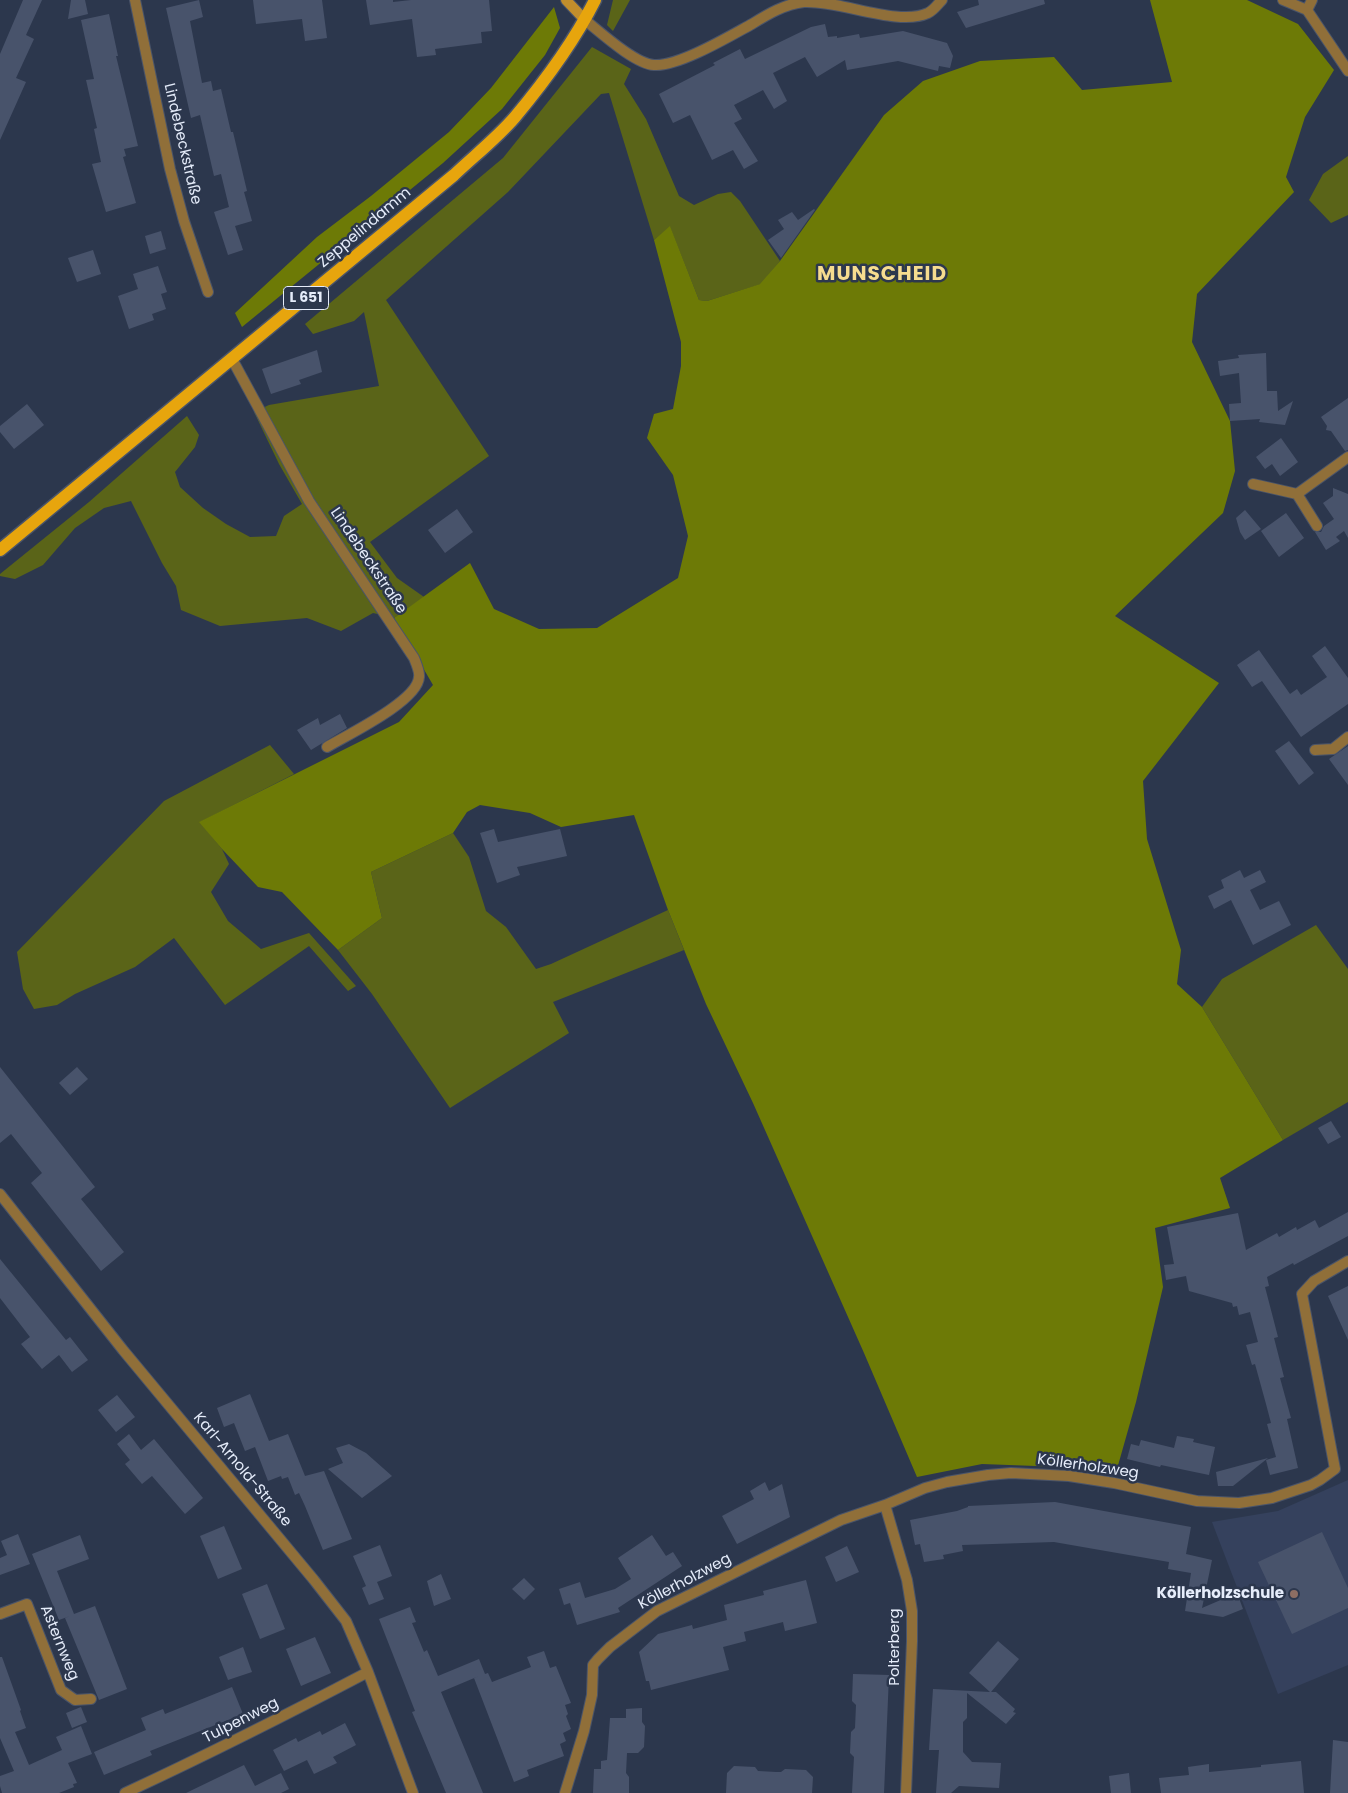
<!DOCTYPE html>
<html>
<head>
<meta charset="utf-8">
<style>
  body { margin:0 }
  canvas { display:block; background:#2c374d }
</style>
</head>
<body>
<canvas width="1348" height="1793"></canvas>
<script>
const c = document.querySelector('canvas').getContext('2d');
c.lineJoin = 'round';
function fillPath(path, color) { c.fillStyle = color; c.fill(path, 'evenodd'); }
function stroke(path, color, width, dash) { c.strokeStyle = color; c.lineWidth = width; c.lineCap = dash ? 'butt' : 'round'; c.setLineDash(dash || []); c.stroke(path); }
function label(font, color, halo, rows, align = 'center') {
  c.font = font + ' Poppins,sans-serif'; c.lineWidth = 5; c.setLineDash([]); c.textBaseline = 'middle'; c.strokeStyle = halo; c.fillStyle = color; for (const [text, x, y, turn = 0] of rows) {
    c.save(); c.translate(x, y); c.rotate((+turn || 0) * Math.PI / 180); c.textAlign = isNaN(turn) ? turn : align; if (halo) c.strokeText(text, 0, 0); c.fillText(text, 0, 0); c.restore();
  }
}
fillPath(new Path2D(`
  M1348,1480V1665L1278,1694L1212,1522L1278,1511Z`), '#35415d');
fillPath(new Path2D(`
  M613,0H630L613,31L607,25Z
  M592,47L631,69L624,84L646,119L679,196L694,205L718,194L731,192L740,201L780,261L761,284L707,301L699,300L670,227L654,240L609,93L601,94L508,192L386,300L489,456L370,542L397,578L424,597L394,618L373,613L341,631L307,618L220,626L181,610L176,586L162,563L131,501L104,508L75,528L43,565L15,579L0,576V574L89,502L187,416L199,435L195,447L175,472L180,487L203,508L226,524L250,537L276,536L284,516L302,504L279,464L254,412L269,405L379,386L364,312L354,321L313,334L305,324L503,158Z
  M1348,156V215L1331,223L1309,200L1323,174Z
  M270,745L294,774L200,822L222,849L229,864L211,892L228,921L261,949L309,933L356,986L348,991L309,946L225,1005L174,938L135,967L75,994L57,1005L34,1009L23,989L17,952L164,801Z
  M453,833L469,857L486,911L506,927L536,969L551,964L668,910L684,950L553,1002L569,1033L450,1108L372,994L338,950L382,918L371,872Z
  M1316,925L1348,969V1102L1283,1140L1202,1007L1222,979Z`), '#5a6418');
fillPath(new Path2D(`
  M1150,0H1247L1298,24L1334,70L1305,117L1286,177L1294,192L1197,294L1192,342L1230,421L1235,471L1223,513L1115,616L1219,683L1143,781L1147,839L1181,950L1177,984L1202,1007L1283,1140L1220,1178L1230,1208L1155,1228L1163,1287L1136,1402L1117,1469L982,1464L917,1477L864,1353L753,1103L706,1004L668,910L634,815L561,827L530,813L480,805L467,812L453,833L371,872L382,918L338,950L282,892L258,887L222,849L199,822L399,722L433,685L394,618L470,563L494,609L539,629L597,628L678,578L688,536L673,475L647,438L654,414L673,409L681,366V342L654,240L670,226L699,300L707,301L760,284L780,261L884,115L923,81L980,61L1054,57L1082,90L1172,82Z
  M554,7L560,28L545,55L502,109L443,163L242,327L235,313L317,237L371,196L449,132L491,88Z`), '#6d7a06');
fillPath(new Path2D(`
  M23,0H42L26,35L34,39L16,78L26,82L0,140V54Z
  M71,0H85L88,14L68,19Z
  M199,0L203,17L190,21L202,83L211,81L213,91L221,89L231,132H233L247,191L244,192L252,221L235,226L243,250L228,255L214,212L229,207L221,174L214,176L200,115L191,118L166,8Z
  M253,0H322L327,38L305,41L302,19L256,24Z
  M366,0H393V2L411,0H489L492,31L481,32L482,43L435,49L436,55L417,57L412,19L370,25Z
  M978,0H1044L1045,4L966,28L957,12L979,5Z
  M109,14L118,56H116L138,146L124,149L126,156L123,157L136,203L106,212L92,164L101,162L94,129L97,128L86,80L94,79L81,20Z
  M825,24L828,37L837,36V38L859,34L860,38L903,31L947,43L953,56L950,68L939,66L938,71L898,61L847,70L845,60L817,77L805,57L773,73L787,101L774,109L763,90L734,105L742,119L734,123L758,161L744,169L733,150L712,160L690,115L673,123L659,94L715,65L713,63L740,49L745,59L811,27Z
  M814,209L815,210L781,258L768,240L784,229L778,220L792,212L798,220Z
  M161,231L166,249L150,254L145,236Z
  M93,250L101,274L77,282L68,258Z
  M158,266L167,292L161,294L166,309L152,314L154,320L129,329L118,296L138,289L133,274Z
  M317,350L322,372L299,380L301,384L271,394L262,369Z
  M1266,353L1267,391H1277L1278,411L1293,401L1285,425L1259,422L1260,419L1230,421L1229,404L1241,403L1239,373L1220,376L1218,361L1239,358L1238,355Z
  M1348,398V450L1345,451L1331,431L1326,430L1327,426L1321,417Z
  M27,404L44,425L14,449L0,432V426Z
  M1281,438L1298,462L1280,476L1272,464L1265,469L1256,457Z
  M1333,488L1348,494V538L1344,531L1336,537L1340,541L1326,550L1315,532H1321L1324,526L1334,519L1323,503L1333,496Z
  M457,509L473,532L445,553L428,530Z
  M1245,510L1261,529L1245,540L1240,532L1236,518Z
  M1286,513L1304,538L1279,557L1261,531Z
  M1325,646L1348,678V704L1301,737L1262,681L1252,687L1237,665L1259,650L1290,694L1297,689L1301,695L1327,677L1312,656Z
  M340,714L347,728L311,750L297,730L318,718L320,725Z
  M1289,741L1314,773L1299,785L1275,751Z
  M1348,746V785L1329,759Z
  M494,829L498,842L560,829L567,856L517,867L520,875L497,883L480,833Z
  M1240,870L1244,878L1260,870L1266,882L1250,890L1260,910L1279,901L1291,925L1253,945L1231,900L1214,909L1208,896L1224,888L1221,880Z
  M0,1067L95,1187L81,1199L124,1252L101,1271L31,1183L42,1173L11,1134L0,1143Z
  M77,1067L88,1079L70,1095L59,1083Z
  M1331,1121L1341,1137L1328,1144L1318,1128Z
  M1348,1212V1236L1294,1265L1293,1263L1267,1277L1269,1286L1265,1287L1278,1337L1274,1338L1284,1377L1280,1378L1291,1418L1287,1419L1298,1468L1270,1475L1266,1460L1276,1457L1267,1424L1271,1423L1266,1404L1255,1364L1252,1365L1246,1345L1258,1342L1250,1312L1239,1315L1237,1306L1233,1307L1232,1303L1189,1291L1186,1276L1166,1280L1164,1265L1174,1264L1167,1227L1238,1213L1246,1250L1277,1233L1279,1237L1296,1227L1297,1230L1315,1220L1319,1228Z
  M0,1259L66,1340L70,1337L88,1360L72,1372L59,1355L42,1369L21,1344L30,1337L0,1298Z
  M1348,1286V1340L1328,1296Z
  M250,1394L269,1441L288,1434L305,1476L324,1471L352,1539L323,1550L305,1506L299,1493L295,1495L288,1477L282,1479L281,1476L268,1481L255,1447L245,1451L234,1423L224,1427L217,1408Z
  M117,1395L135,1417L116,1432L98,1410Z
  M129,1434L141,1450L154,1439L203,1498L185,1514L152,1476L142,1484L125,1464L130,1460L117,1444Z
  M1177,1436L1194,1439L1193,1442L1215,1447L1209,1475L1161,1465L1160,1467L1127,1459L1131,1444L1139,1446L1141,1440L1174,1448Z
  M349,1444L366,1453L392,1476L362,1498L328,1469L343,1463L336,1448Z
  M1268,1458L1233,1486H1218L1216,1472Z
  M765,1482L769,1491L782,1484L790,1517L737,1544L722,1516L754,1499L750,1491Z
  M1055,1502L1191,1527L1186,1554L1212,1560L1202,1608L1237,1593L1243,1609L1223,1617L1185,1611L1191,1573L1168,1569L1169,1562L1054,1542L962,1545L963,1551L943,1555L944,1559L924,1562L920,1544L915,1545L910,1520L957,1511L968,1507V1506Z
  M224,1526L242,1569L218,1579L200,1536Z
  M1322,1532L1348,1588V1608L1292,1634L1258,1562Z
  M18,1534L30,1564L0,1575V1558L7,1555L1,1541Z
  M80,1535L89,1559L57,1571L74,1614L95,1606L127,1689L99,1700L65,1618L70,1616L59,1620L32,1554Z
  M652,1535L666,1556L673,1552L682,1566L618,1608L620,1612L577,1625L570,1603L564,1605L559,1589L580,1582L585,1598L615,1589L631,1579L618,1558Z
  M380,1545L392,1576L377,1582L384,1599L369,1605L362,1588L366,1586L353,1556Z
  M847,1546L859,1572L836,1582L825,1557Z
  M441,1574L451,1599L434,1606L427,1581Z
  M524,1578L535,1589L524,1600L512,1589Z
  M806,1580L817,1623L785,1631L783,1622L744,1632L746,1641L723,1647L729,1670L651,1690L649,1681H646L639,1652L658,1634L692,1625L693,1629L727,1620L724,1605L764,1595L763,1591Z
  M267,1584L285,1629L260,1639L242,1594Z
  M410,1607L416,1622L412,1623L424,1652L427,1650L438,1676L479,1659L485,1674L488,1673L492,1682L531,1667L527,1657L544,1651L550,1668L556,1666L571,1703L565,1705L568,1714L566,1716L571,1729L563,1733L566,1741L560,1744L564,1756L527,1770L529,1776L514,1782L474,1678L479,1676L441,1692L483,1793H446L412,1712L415,1711L379,1619Z
  M315,1637L331,1673L301,1686L286,1649Z
  M998,1641L1019,1659L991,1692H996L1015,1709L1013,1712L1016,1713L1006,1724L967,1693V1718L963,1722V1752L972,1762L1001,1763L999,1788L959,1786L951,1793H936L939,1750H929L933,1689L990,1692L969,1673Z
  M243,1647L252,1672L228,1680L219,1657Z
  M0,1657H2L21,1710L20,1711L26,1728L15,1732L29,1765L62,1750L56,1737L81,1726L92,1754L68,1763L77,1783L73,1784L74,1787L59,1793H2L0,1786V1776L14,1771L0,1738Z
  M853,1674L889,1675L884,1793H852L854,1757L850,1753L851,1732L855,1728L856,1705L852,1701Z
  M232,1687L243,1714L150,1751L152,1755L104,1775L94,1752L146,1730L141,1718L163,1709L165,1714Z
  M81,1707L87,1722L72,1728L66,1713Z
  M642,1708V1722L645,1726L644,1747L638,1753H627L626,1773L629,1777V1793H593L594,1769H601V1761L607,1760L610,1718H626V1709Z
  M345,1723L356,1745L333,1757L337,1763L314,1774L307,1760L284,1771L273,1750L296,1738L298,1742L320,1731L322,1735Z
  M1333,1740L1348,1742V1793H1330Z
  M1301,1761L1304,1793H1161L1159,1778L1189,1775L1188,1767L1209,1764V1772L1261,1767V1765Z
  M244,1765L255,1786L281,1773L289,1789L281,1793H186Z
  M734,1766L755,1767L758,1771L776,1772H781L785,1769L806,1770L813,1777L812,1793H726L727,1773Z
  M1129,1773L1131,1793H1111L1109,1776Z`), '#48536b');
const street = new Path2D(`
  M135,0L170,169L184,221L208,292
  M1283,0L1307,10L1348,71
  M1307,10L1312,0
  M585,20C600,32 635,64 654,65C678,67 730,36 752,24C768,14 785,4 804,2C840,0 898,27 928,13C934,10 937,5 942,0
  M232,359L309,501L414,658C416,663 420,672 419,677C418,701 347,735 327,747
  M1253,484L1297,494
  M1317,526L1297,494L1348,457
  M1315,750L1333,749L1348,737
  M0,1194L123,1350L314,1580L346,1621L368,1672L413,1793
  M885,1505L907,1580L912,1611V1641L906,1793
  M0,1614L27,1604L61,1690L75,1700L91,1699
  M125,1793C207,1755 288,1714 368,1672
  M565,1793L584,1731L592,1695L593,1665L598,1659L610,1647L657,1611L841,1520L885,1505L925,1488L947,1482L988,1475L1011,1473L1069,1476L1114,1483L1197,1501L1239,1503L1272,1498L1311,1485L1320,1480L1335,1469L1302,1294L1314,1281L1348,1261`);
const secondary = new Path2D(`
  M566,0L585,20`);
const primary = new Path2D(`
  M0,550L454,175C474,156 497,138 515,117C545,81 574,42 595,0`);
stroke(street, '#4a5469', 12);
stroke(secondary, '#4a5469', 12);
stroke(primary, '#4a5469', 15);
stroke(street, '#906f39', 10);
stroke(secondary, '#c18e2c', 10);
stroke(primary, '#e7a50d', 12);
for (const [x, y, r, color] of [
  [1294,1594,5,"#8d6e63"]
]) { const dot = new Path2D(); dot.arc(x, y, r, 0, 2 * Math.PI); c.fillStyle = color; c.fill(dot); stroke(dot, '#2c374d', 2); }
for (const [x, y, w] of [
  [306,298,45]
]) { const box = new Path2D(); box.roundRect(x - w / 2, y - 11.5, w, 23, 4); c.fillStyle = '#2c374d'; c.fill(box); stroke(box, '#e5ecfa', 1); }
label('bold 14px', '#e5ecfa', null, [
  ["L 651",306,298]
]);
label('15px', '#e5ecfa', '#2c374d', [
  ["Lindebeckstraße",182,144,77],
  ["Zeppelindamm",365,228,-40],
  ["Lindebeckstraße",368,561,56],
  ["Köllerholzweg",1088,1467,8],
  ["Karl-Arnold-Straße",242,1470,50],
  ["Köllerholzweg",685,1582,-28],
  ["Asternweg",59,1643,68],
  ["Polterberg",895,1647,-90],
  ["Tulpenweg",241,1721,-27]
]);
label('bold 15px', '#e5ecfa', '#2c374d', [
  ["Köllerholzschule",1284,1594]
], 'right');
c.letterSpacing = '1px';
label('bold 20px', '#f6dc8f', '#2c374d', [
  ["MUNSCHEID",882,275]
]);
c.letterSpacing = '0px';
</script>
</body>
</html>
